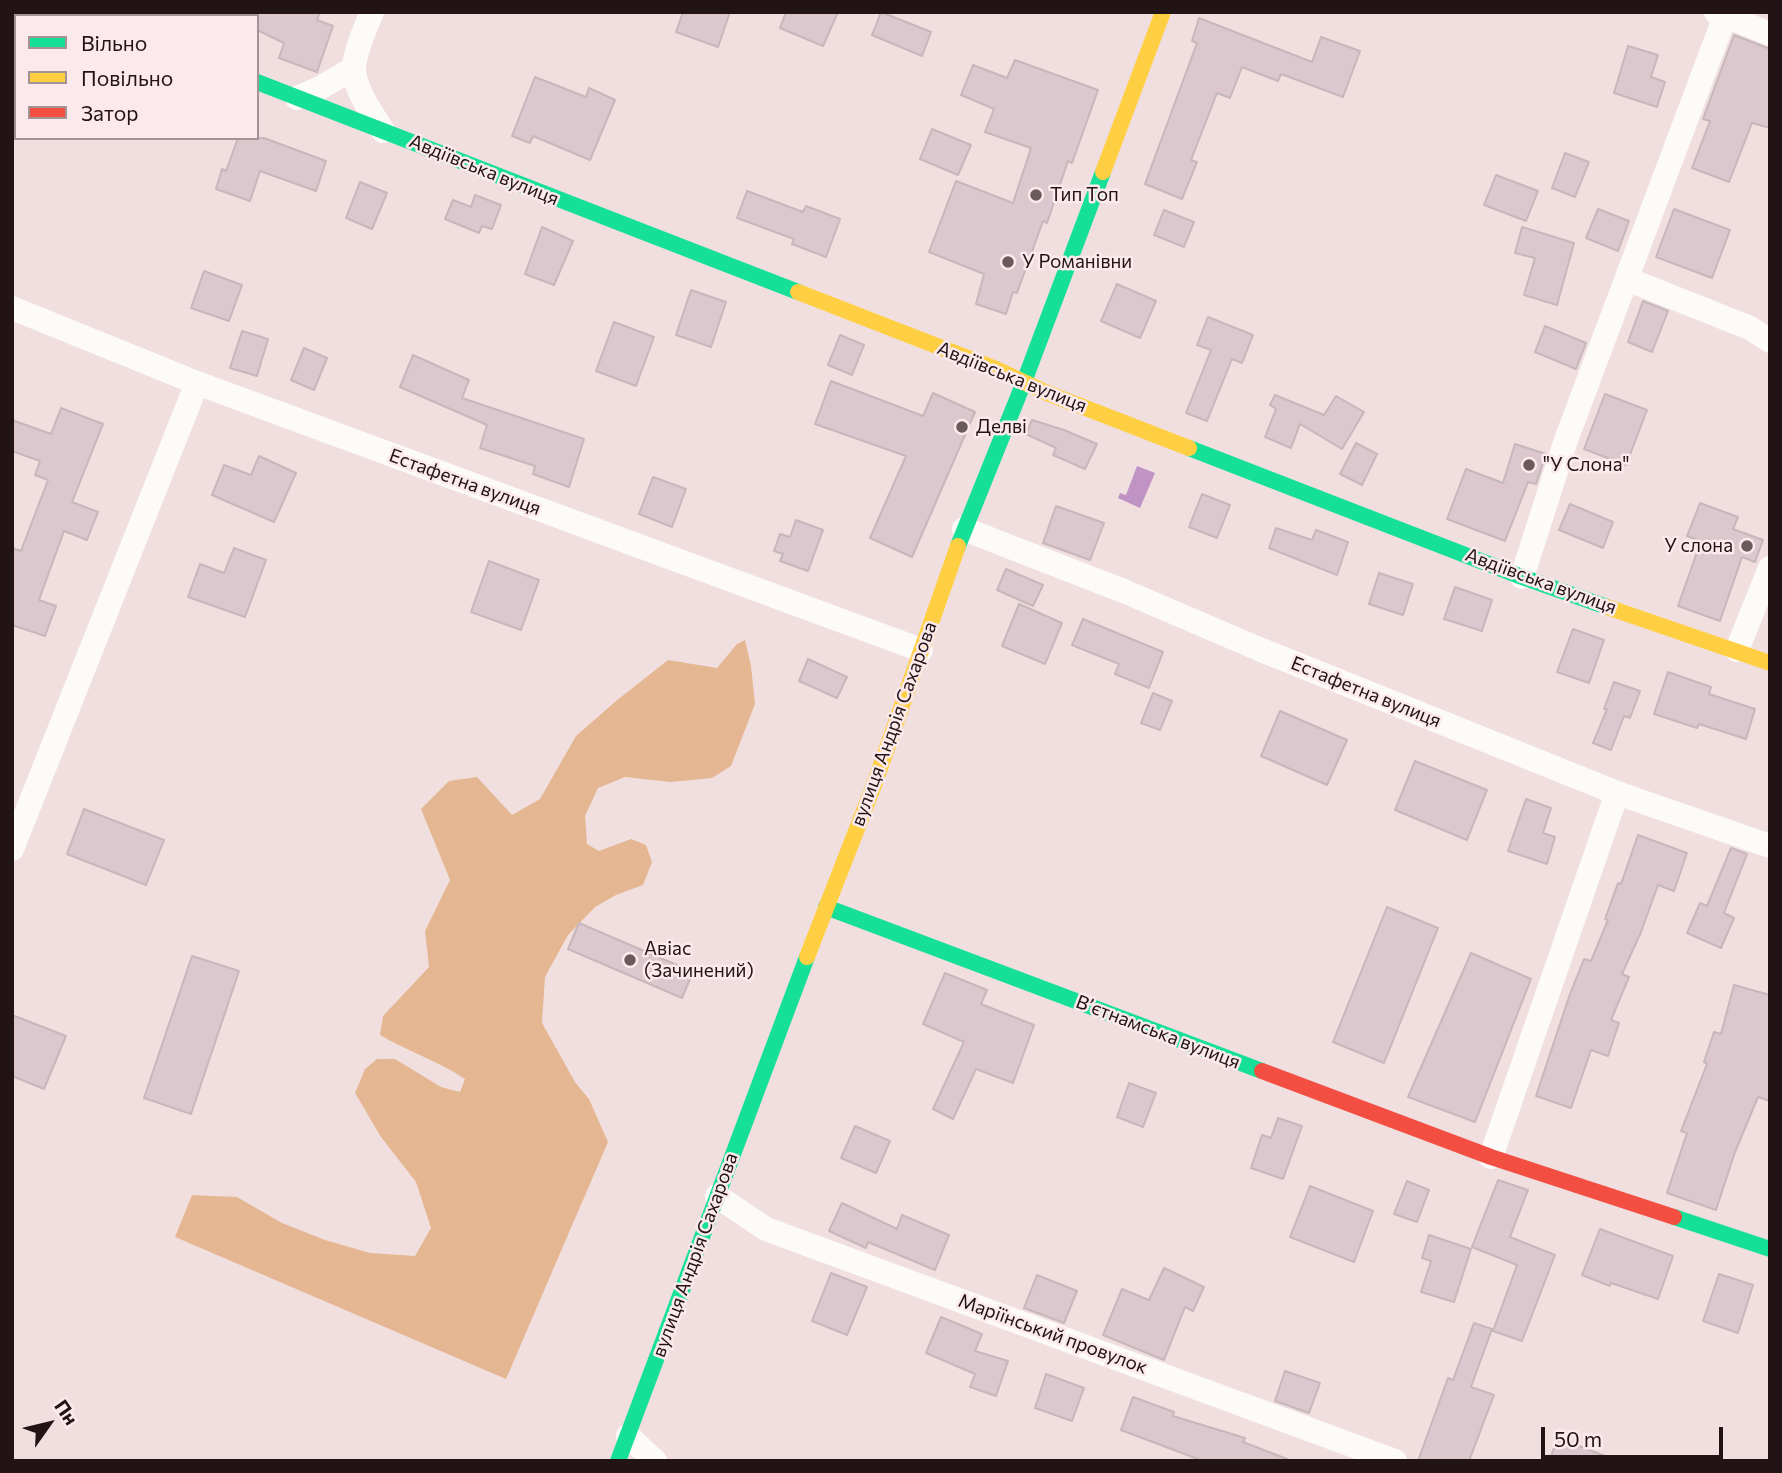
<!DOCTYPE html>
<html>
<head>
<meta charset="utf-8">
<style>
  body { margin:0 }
  #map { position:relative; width:1782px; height:1473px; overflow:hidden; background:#f1dfe0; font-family:Commissioner,sans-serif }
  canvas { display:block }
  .frame { position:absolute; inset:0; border:14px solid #221315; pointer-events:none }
  .legend { position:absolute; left:14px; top:14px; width:245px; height:126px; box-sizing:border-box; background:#fbe9eb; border:2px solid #a49395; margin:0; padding:9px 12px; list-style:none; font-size:21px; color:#221315 }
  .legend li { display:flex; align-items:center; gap:14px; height:35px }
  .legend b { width:35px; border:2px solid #a49395 }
  .north { position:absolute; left:14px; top:1389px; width:70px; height:70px; -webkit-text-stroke:5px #fbe9eb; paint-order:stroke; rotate:56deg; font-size:19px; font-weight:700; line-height:28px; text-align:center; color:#221315 }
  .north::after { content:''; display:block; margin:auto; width:24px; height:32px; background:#221315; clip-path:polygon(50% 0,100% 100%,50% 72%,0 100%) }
  .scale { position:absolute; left:1541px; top:1427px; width:182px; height:32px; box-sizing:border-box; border:4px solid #221315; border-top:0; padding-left:9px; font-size:21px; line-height:24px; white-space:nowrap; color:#221315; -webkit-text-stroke:5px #fbe9eb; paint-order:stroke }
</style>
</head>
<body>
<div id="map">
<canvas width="1782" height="1473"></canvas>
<div class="frame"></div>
<ul class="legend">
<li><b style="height:9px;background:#16e098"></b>Вільно</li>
<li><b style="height:9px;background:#ffcf43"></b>Повільно</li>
<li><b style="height:9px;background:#f24e42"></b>Затор</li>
</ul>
<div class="north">Пн</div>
<div class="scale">50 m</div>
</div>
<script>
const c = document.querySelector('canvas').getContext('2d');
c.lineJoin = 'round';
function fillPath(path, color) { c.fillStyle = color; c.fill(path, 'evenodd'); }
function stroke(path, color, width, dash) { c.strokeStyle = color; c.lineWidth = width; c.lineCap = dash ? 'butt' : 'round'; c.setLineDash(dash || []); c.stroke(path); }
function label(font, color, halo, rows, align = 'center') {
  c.font = font + ' Commissioner,sans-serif'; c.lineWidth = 5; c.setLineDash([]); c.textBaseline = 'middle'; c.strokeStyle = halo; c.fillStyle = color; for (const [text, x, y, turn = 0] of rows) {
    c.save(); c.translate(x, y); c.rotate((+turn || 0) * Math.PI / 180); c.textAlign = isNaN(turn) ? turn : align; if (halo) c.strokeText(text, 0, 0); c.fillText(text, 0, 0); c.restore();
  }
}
fillPath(new Path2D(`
  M745,640L751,666L755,704L731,766L712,778L670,782L625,777L598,788L585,816L587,844L599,851L631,839L646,845L652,862L643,885L616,895L595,907L568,935L545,977L542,1023L575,1082L589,1099L608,1142L506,1379L175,1237L192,1195L237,1197L282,1223L325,1240L370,1253L415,1256L431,1228L416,1182L381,1137L355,1093L365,1069L377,1059H395L441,1087L460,1092L465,1079C438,1061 407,1051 380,1035L383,1016L429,967L425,931L450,880L421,809L449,781L477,777L512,815L540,799L576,736L616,701L668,660L717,668L737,644Z`), '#e4b792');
fillPath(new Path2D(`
  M1137,466L1155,473L1140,508L1118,498L1120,493L1126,495Z`), '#bf93c3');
const building = new Path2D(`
  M257,12H320L317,20L333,26L317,72L279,58L284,43L257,30Z
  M683,12H730L718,47L676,32Z
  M786,12H838L823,46L780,28Z
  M881,12L931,32L922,56L872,35Z
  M1199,18L1312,62L1321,37L1360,51L1343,97L1281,74L1278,81L1242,67L1230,98L1217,93L1191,160L1197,162L1182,199L1145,184L1197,43L1192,41Z
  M1734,35L1770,49V128L1752,123L1729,182L1692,168L1710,121L1703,119Z
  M1628,46L1658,55L1651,77L1665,82L1657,107L1614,93Z
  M1015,60L1098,90L1072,163L1068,161L1047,223L1043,221L1017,293L1013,292L1006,314L976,304L984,274L929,252L956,181L1013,203L1031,148L985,132L994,109L961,95L973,65L1007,78Z
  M535,77L586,97L589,88L615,100L590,160L533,136L530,143L512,136Z
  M932,129L971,145L958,175L920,159Z
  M238,138H264L326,161L316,191L260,171L250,201L216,189L222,169L226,171Z
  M1565,153L1589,162L1575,197L1552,188Z
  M1496,175L1538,191L1526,221L1484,205Z
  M360,182L387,193L372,229L346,218Z
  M747,191L803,212L806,206L840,219L826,257L792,244L794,239L737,218Z
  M475,195L501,205L492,229L482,226L479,233L445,219L453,200L471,207Z
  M1598,209L1629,221L1618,251L1586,238Z
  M1674,209L1730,230L1712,278L1656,257Z
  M1164,210L1194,222L1184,247L1154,235Z
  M542,227L573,241L554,285L525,274Z
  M1522,227L1574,243L1557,305L1524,295L1535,258L1515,253Z
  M204,271L242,285L229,321L191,308Z
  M1117,284L1156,301L1140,338L1101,321Z
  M691,290L726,302L711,347L676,335Z
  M1643,301L1668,311L1652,352L1628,342Z
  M1208,317L1253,335L1242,363L1232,359L1207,421L1186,413L1211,350L1197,345Z
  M614,322L654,337L636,386L596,371Z
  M1545,326L1586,343L1576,369L1535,352Z
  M242,331L268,339L257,376L230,368Z
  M840,335L864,345L852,375L828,365Z
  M304,348L327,358L314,390L291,380Z
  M413,355L469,380L462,398L584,439L569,487L533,474L535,466L480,448L487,425L400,387Z
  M831,381L923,416L933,393L975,412L912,557L870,538L906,456L815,424Z
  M1605,394L1647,410L1626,465L1584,449Z
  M1275,395L1324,415L1336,396L1364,412L1342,449L1300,424L1291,448L1265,437L1276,409L1270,405Z
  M61,408L103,424L72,502L98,512L87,540L64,531L39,600L56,606L45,636L12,625V548L21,551L48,480L35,475L40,461L12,451V420L51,434Z
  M1032,420L1064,430L1097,444L1085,469L1053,455L1056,448L1026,434Z
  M1356,443L1377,454L1362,485L1340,474Z
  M1515,444L1546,454L1536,484L1528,482L1505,541L1447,519L1466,469L1503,483Z
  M259,456L296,473L274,522L212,495L224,465L251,475Z
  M653,477L686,489L672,527L639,514Z
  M1202,494L1230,505L1217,538L1189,527Z
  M1700,503L1738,517L1733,529L1763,540L1755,562L1742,557L1720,621L1678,606L1701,541L1687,536Z
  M1570,504L1613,522L1603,548L1559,530Z
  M1056,506L1104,523L1090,560L1043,543Z
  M796,520L823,530L808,571L780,561L783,554L774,551L780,534L790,537Z
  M1276,528L1312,540L1316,530L1348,542L1337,575L1269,548Z
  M234,548L266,560L245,617L188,597L200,564L224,573Z
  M489,561L539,580L521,630L471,612Z
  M1006,569L1043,585L1033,606L997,590Z
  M1379,573L1413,584L1403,615L1369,604Z
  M1455,587L1492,600L1482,631L1444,619Z
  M1019,604L1062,623L1045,664L1002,646Z
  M1083,619L1163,652L1149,688L1115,674L1119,664L1072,645Z
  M1573,629L1604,640L1589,683L1557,672Z
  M808,659L847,677L837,698L799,681Z
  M1668,672L1711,687L1709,694L1755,709L1746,739L1699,724L1697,728L1654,714Z
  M1614,682L1640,691L1630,718L1624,716L1611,750L1593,743L1607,709H1604Z
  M1153,693L1172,701L1160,730L1141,723Z
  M1280,711L1347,740L1327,785L1261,756Z
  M1415,761L1487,790L1467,840L1395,810Z
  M1526,799L1551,808L1543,833L1555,837L1547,864L1508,851Z
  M84,809L164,840L146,885L67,854Z
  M1638,835L1687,853L1674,891L1658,885L1641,932L1622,974L1629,977L1611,1020L1619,1023L1608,1056L1591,1050L1571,1108L1536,1096L1570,994L1584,959L1591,961L1608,920L1605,919L1618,883L1621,884Z
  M1731,848L1747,854L1724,913L1734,918L1721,948L1687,933L1700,903L1707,906Z
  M1387,907L1438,928L1384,1063L1333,1042Z
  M579,923L693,972L682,998L568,949Z
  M1471,953L1531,979L1475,1122L1408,1097Z
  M192,956L239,971L191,1114L144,1098Z
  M945,973L987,990L981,1004L1034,1025L1013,1083L976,1069L953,1119L933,1109L964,1042L923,1024Z
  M1734,985L1770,995V1101L1758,1097L1735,1152L1716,1210L1667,1193L1687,1133L1681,1131L1707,1064L1704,1062L1714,1032L1721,1034Z
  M12,1015L66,1036L44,1089L12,1076Z
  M1129,1083L1156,1093L1143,1127L1117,1117Z
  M1278,1118L1302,1126L1283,1179L1251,1168L1262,1135L1271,1138Z
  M855,1126L890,1141L876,1173L841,1158Z
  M1498,1180L1528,1190L1510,1237L1555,1255L1522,1341L1493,1331L1517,1265L1472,1247Z
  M1407,1181L1429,1190L1417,1222L1394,1214Z
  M1310,1186L1373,1211L1354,1262L1290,1237Z
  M842,1203L897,1229L902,1215L949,1235L935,1270L868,1242L866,1248L829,1231Z
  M1600,1229L1673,1256L1658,1299L1611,1283L1610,1286L1582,1275Z
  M1429,1235L1471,1249L1454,1302L1421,1292L1431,1261L1422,1258Z
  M1164,1268L1204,1287L1193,1311L1185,1307L1164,1360L1103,1335L1122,1289L1149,1300Z
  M831,1273L867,1287L847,1335L812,1321Z
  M1719,1274L1753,1285L1738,1333L1703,1321Z
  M1037,1275L1077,1291L1064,1323L1024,1308Z
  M941,1317L982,1334L975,1351L1008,1361L996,1396L970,1387L975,1374L926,1353Z
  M1474,1323L1492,1329L1471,1387L1494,1395L1469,1461H1418L1448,1378L1453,1380Z
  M1285,1371L1320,1383L1309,1413L1275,1401Z
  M1046,1374L1084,1388L1072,1421L1035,1408Z
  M1133,1397L1174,1412L1173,1416L1245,1438L1243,1442L1287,1459L1286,1461H1203L1121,1430Z
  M1558,1438L1613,1459V1461H1549Z`);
fillPath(building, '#dcc7ce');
stroke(building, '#c6b7bb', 2);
stroke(new Path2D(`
  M71,12L80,16
  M372,12C366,26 353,56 354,71C356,92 372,113 383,131
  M1716,12L1770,34
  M297,98L320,88L354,68
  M1627,279L1750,328L1770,341
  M12,308L197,383L921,650
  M964,529L1126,592L1259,649L1617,793L1770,846
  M1522,577L1566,440L1725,16
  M1737,650L1770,568
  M12,849L197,383
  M1491,1157L1617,793
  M717,1196L766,1229L1395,1461
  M628,1436L655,1461`), '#fdfafa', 24);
stroke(new Path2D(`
  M257,82L798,292
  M1189,448L1522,577L1607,607
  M958,546L1024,382L1103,172
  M826,907L1262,1071
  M1674,1217L1770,1249
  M618,1461L807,957`), '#16e098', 16);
stroke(new Path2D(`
  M1103,172L1163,12
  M798,292L996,369L1047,393L1189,448
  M1607,607L1770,663
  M807,957L874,785L958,546`), '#ffcf43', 16);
stroke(new Path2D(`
  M1262,1071L1491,1157L1674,1217`), '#f24e42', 16);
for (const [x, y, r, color] of [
  [1036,195,7,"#6a5a5c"],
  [1008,262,7,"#6a5a5c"],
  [962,427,7,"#6a5a5c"],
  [1529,465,7,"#6a5a5c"],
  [1747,546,7,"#6a5a5c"],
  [630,960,7,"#6a5a5c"]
]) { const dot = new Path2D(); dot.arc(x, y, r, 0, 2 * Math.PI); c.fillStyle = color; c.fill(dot); stroke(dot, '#fbe9eb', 2.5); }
label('19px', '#221315', '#fbe9eb', [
  ["Авдіївська вулиця",484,170,22],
  ["Авдіївська вулиця",1012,377,22],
  ["Естафетна вулиця",465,482,20],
  ["Авдіївська вулиця",1541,581,20],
  ["Естафетна вулиця",1366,692,22],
  ["вулиця Андрія Сахарова",894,724,-70],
  ["Вʼєтнамська вулиця",1158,1032,21],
  ["вулиця Андрія Сахарова",695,1255,-70],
  ["Маріїнський провулок",1053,1334,20]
]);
label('19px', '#221315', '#fbe9eb', [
  ["Тип Топ",1050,195],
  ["У Романівни",1022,262],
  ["Делві",976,427],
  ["\"У Слона\"",1543,465],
  ["У слона",1733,546,"right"],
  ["Авіас",644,949],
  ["(Зачинений)",644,971]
], 'left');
</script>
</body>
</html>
